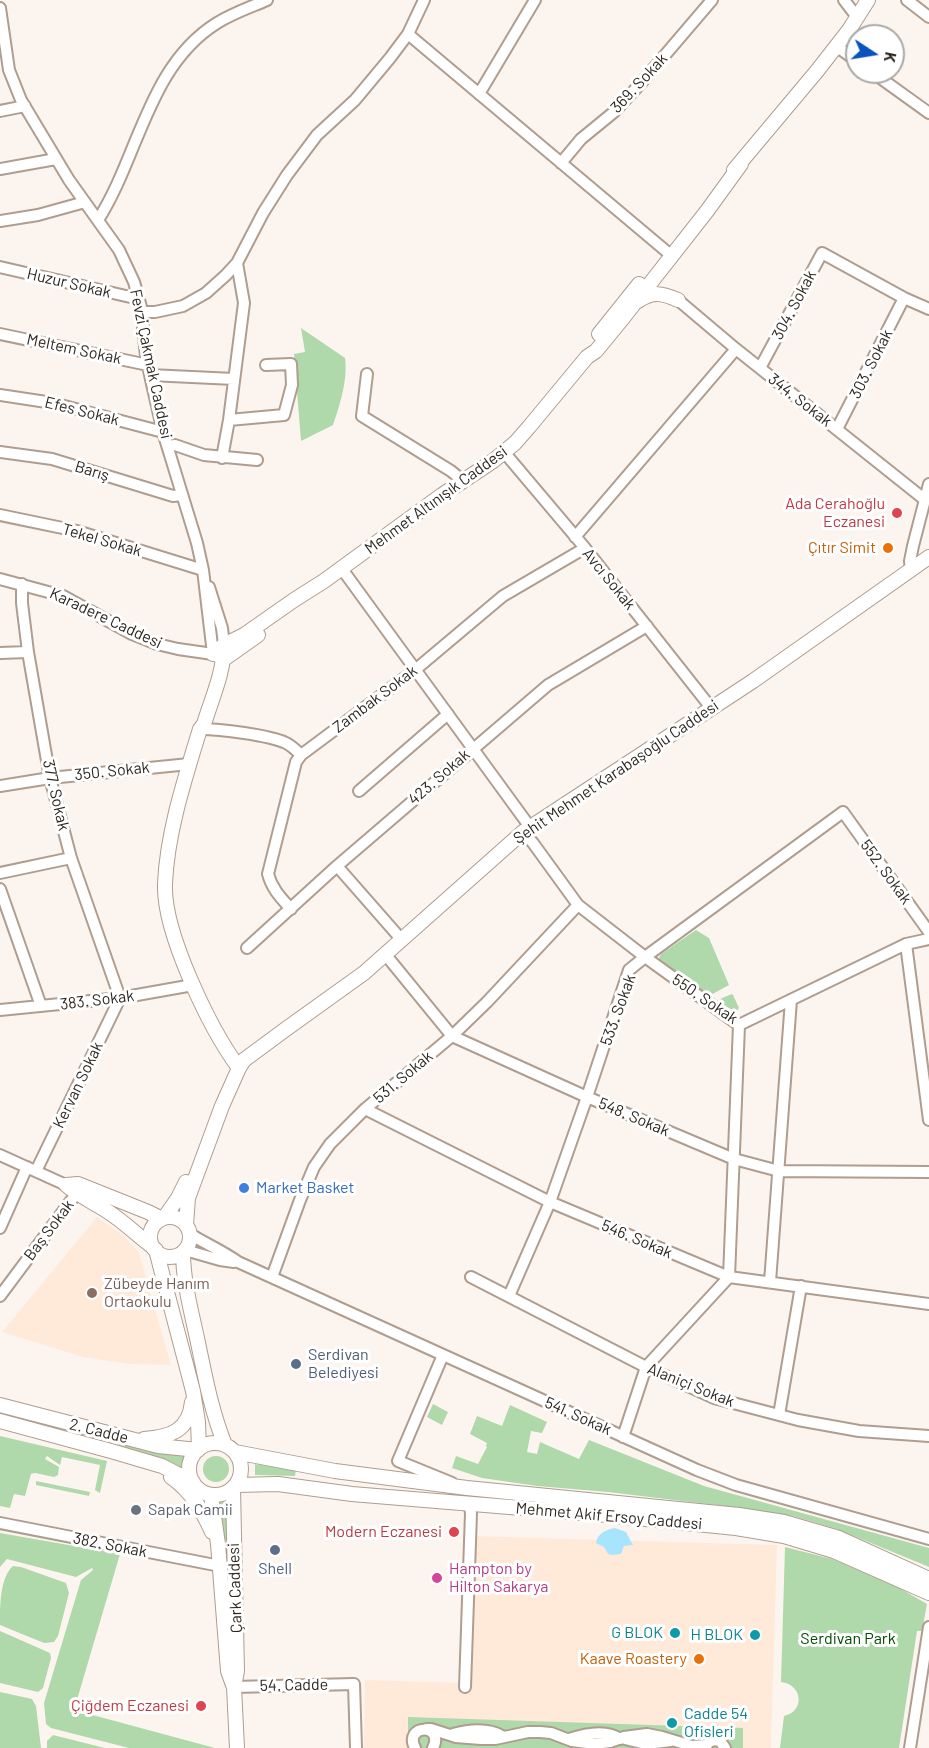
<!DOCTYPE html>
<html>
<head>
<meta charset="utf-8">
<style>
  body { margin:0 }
  #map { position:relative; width:929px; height:1748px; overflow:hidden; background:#fcf5ef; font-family:Barlow,sans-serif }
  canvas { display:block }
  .north { position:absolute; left:845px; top:24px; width:60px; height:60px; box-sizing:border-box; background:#fff; border:2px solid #aba9a6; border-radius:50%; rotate:102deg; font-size:16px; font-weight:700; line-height:24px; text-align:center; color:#2e2721 }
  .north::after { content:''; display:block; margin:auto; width:21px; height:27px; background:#0853bd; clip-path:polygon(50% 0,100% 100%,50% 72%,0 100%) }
</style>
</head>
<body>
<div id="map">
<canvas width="929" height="1748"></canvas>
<div class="north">K</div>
</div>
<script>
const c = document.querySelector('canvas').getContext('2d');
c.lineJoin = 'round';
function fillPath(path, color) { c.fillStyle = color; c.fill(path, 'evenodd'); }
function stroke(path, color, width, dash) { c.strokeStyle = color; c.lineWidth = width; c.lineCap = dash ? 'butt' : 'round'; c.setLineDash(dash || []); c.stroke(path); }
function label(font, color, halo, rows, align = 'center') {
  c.font = font + ' Barlow,sans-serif'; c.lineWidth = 6; c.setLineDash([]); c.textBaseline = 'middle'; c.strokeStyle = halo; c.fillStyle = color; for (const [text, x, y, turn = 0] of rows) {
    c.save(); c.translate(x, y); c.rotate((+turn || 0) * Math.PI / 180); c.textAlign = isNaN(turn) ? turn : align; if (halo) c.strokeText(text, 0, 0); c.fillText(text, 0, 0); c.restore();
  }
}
fillPath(new Path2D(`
  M97,1217L124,1236L139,1253L171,1365L130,1364L82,1357L2,1332Z
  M474,1536L777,1545L771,1748H364L365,1680L472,1683Z`), '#ffeada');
fillPath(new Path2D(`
  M301,328L345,358C348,379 340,405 333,425L301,441L294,354L305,352Z
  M696,930L709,938L729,985L709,996L660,961L659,958L661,954Z
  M732,994L733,995L739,1008L737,1011L730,1009L719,1001L720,999Z
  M433,1404L448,1412L442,1425L427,1417Z
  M510,1405L547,1422L542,1433L531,1431L527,1452L537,1454L540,1442L579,1459L589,1440L704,1486L929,1548V1567L837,1529L793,1516L749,1509L608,1492L537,1486L482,1478L452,1468L456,1456L478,1464L487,1447L486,1446L487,1443L470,1434L477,1416L502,1426Z
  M0,1436L107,1461L100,1493L95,1490L100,1465L62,1457L60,1465L47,1456L45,1459L59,1467L58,1475L54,1477L35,1473L31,1474L25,1496L14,1494L10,1508L0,1506Z
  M120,1443L163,1453H188L186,1461V1469H184L171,1462L119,1447Z
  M203 1469a13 13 0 1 1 26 0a13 13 0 1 1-26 0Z
  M255,1464L296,1470L295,1476L255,1475Z
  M36,1481L90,1492L89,1496L36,1485Z
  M228,1496L227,1540H224L216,1499Z
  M0,1533L120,1554L74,1710L215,1748H129L51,1728L46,1724L44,1703L81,1580L93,1570L92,1568L76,1577L7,1559L0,1567Z
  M785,1547L832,1559L889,1582L927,1604L922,1631H917L899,1748H780L784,1716C806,1711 802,1684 781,1682Z
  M13,1566L21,1567L66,1583L69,1593L58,1636L54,1642L45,1643L39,1641L0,1625C0,1606 0,1577 13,1566Z
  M0,1631L50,1653L51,1658L43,1688L38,1692L0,1683Z
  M0,1692L32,1699L36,1706L41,1748H0Z
  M408,1717L743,1728V1748H408Z
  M53,1735L105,1748H47V1741Z`), '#afd8ab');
fillPath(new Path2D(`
  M615,1528L626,1532L633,1545L624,1546L621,1554L612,1555L608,1554L604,1547L596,1543C598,1533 605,1530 615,1528Z`), '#a7e4fd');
const minor = new Path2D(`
  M844,0L857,17
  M907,0L929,17
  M0,8L9,70L21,100L69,180L119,250L134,282L141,307L146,356L152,384L163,432L197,543L203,570L213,654L178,649L157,644L132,634L63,596L0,579
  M408,34L666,251
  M836,46L857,61
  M872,72L929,113
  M479,94L535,0
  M0,111L25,106
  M561,163L581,139L614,112L642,82L712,0
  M0,169L56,159
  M98,220C139,156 148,66 217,23C233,13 251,7 267,0
  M0,221L38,215L85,202
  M0,267L139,299
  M678,300L736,349L924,499
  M141,312H155L183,306L206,293L226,275L237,263L263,213L287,175L317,135L355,100L390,58L408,34L424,0
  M0,334L148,365
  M760,368L822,253L904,298L929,309
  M367,374L362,416L451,471L463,481
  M150,375L234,379
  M0,395L53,403L163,432
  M229,420L284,415L292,385L291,364L266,365
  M837,429L904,298
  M168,446L175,445L204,455L257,460
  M0,452L52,459L173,496L182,495
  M504,452L585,548L712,709
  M222,458L229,420L244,303L237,263
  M0,515L77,531L203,570
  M575,537L736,349
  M342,569L530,827
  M911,570L910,561L913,546L929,484
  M22,584V603L28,652L50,778L71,858L120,998L36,1171
  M209,587L222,628L224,645
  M0,653L28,652
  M200,729C220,729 269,735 286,743C292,746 296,750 301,755
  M0,786L50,778L189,764
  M359,791L448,714
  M523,832L533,843L578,905L645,957L739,1025L906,944L929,939
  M337,866L401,939
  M0,873L71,858
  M0,889L41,1006
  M291,909C281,898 272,889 268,874L296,762L301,755L415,670L503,596L585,548
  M906,944L929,1120
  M247,948L337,866L548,685L647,626
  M385,954L452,1036L587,1097L734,1159L779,1171L929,1172
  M0,1010L120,998L193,985
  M365,1109L550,1202L729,1277L929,1304
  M0,1155L66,1185
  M0,1228L27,1167
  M190,1234C206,1244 223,1251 238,1262L697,1470L736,1485L929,1539
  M185,1250L220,1260L234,1262
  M272,1277L300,1200L314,1167L330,1144L365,1109L452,1036L487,1002L578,905
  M471,1277L646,1367L714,1398L798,1420L859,1431L929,1436
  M770,1282L791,1000
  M0,1296L76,1194
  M509,1296L550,1202L587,1097L629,970L645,957L843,812L929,932
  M443,1355L398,1461L452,1483
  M779,1415L801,1286
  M623,1437L646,1367L729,1277L739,1025
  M0,1523L220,1566
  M234,1687L354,1684L356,1748
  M465,1687L471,1513L469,1503
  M427,1729H431L456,1737L481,1739H495L528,1732H540L551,1733L572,1741L595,1744L610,1742L624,1737L647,1734L662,1737L692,1746L707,1745
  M453,1734C468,1730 488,1728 502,1736
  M569,1739C584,1734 606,1729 620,1739
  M625,1739L646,1744L671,1741
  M415,1748C403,1724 445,1723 433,1748
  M705,1748C707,1741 713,1739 720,1741L725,1748
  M910,1748L929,1627`);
const major = new Path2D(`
  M734,170L817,71L849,30L868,0
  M638,301C653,291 662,293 678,300
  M599,334L639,284
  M224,645C224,672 212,698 204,724L200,729C185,778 167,833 165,884C163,932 210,1029 239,1068
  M213,654L224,645L244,635L294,600L324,581L442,495L493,461L515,443L529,427L587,357L596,351L623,318L707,211L741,164
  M219,656L224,659L258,635
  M66,1185C79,1196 93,1202 107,1211C123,1221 137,1235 153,1247
  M66,1185L78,1184L148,1212L162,1219
  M150 1237a20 20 0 1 1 40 0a20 20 0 1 1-40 0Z
  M164,1218L178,1198L186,1182
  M186,1225L188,1198L222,1106L239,1068L244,1060L286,1029L364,973L523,832L753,681L929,557
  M156,1250L193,1391L198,1422L199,1449
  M183,1252C183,1281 191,1310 197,1338C205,1376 211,1410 225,1445
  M0,1405L158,1446L198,1450
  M0,1421L111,1451L162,1466L193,1482
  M144,1439C170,1437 189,1431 192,1402
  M189 1469a26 26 0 1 1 52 0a26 26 0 1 1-52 0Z
  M235,1452L335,1471L467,1488L739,1515L784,1522L839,1538L929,1579
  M171,1477C191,1491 202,1510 212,1532
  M236,1485L278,1484L352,1494L606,1515L736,1528L784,1536L834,1551L929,1593
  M233,1489L237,1671L234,1687L237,1748
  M211,1495L218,1544L228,1671L233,1685`);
stroke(minor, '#af9d8f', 14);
stroke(major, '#af9d8f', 16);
stroke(minor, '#fff', 10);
stroke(major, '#fff', 14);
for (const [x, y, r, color] of [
  [897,513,6,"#e0444e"],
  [888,548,6,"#e8710a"],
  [244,1188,6,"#3f7fe0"],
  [92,1293,6,"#8d6e63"],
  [296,1364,6,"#5c6f8a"],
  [136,1510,6,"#6b7280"],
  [454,1532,6,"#e0444e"],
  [275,1550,6,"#5c6f8a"],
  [437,1578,6,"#d1479c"],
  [675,1633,6,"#0f9aa8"],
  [755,1635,6,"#0f9aa8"],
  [699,1659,6,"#e8710a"],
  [201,1706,6,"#e0444e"],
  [672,1723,6,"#0f9aa8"]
]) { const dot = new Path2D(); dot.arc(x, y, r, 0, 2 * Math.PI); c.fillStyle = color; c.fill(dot); stroke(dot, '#fff', 2); }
label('16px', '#2e2721', '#fff', [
  ["369. Sokak",639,83,-47],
  ["Huzur Sokak",69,283,13],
  ["304. Sokak",794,305,-62],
  ["Meltem Sokak",74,349,12],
  ["Fevzi Çakmak Caddesi",151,364,78],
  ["303. Sokak",871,364,-63],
  ["344. Sokak",800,400,38],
  ["Efes Sokak",82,411,14],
  ["Barış",92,471,17],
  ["Mehmet Altınışık Caddesi",436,500,-36],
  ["Tekel Sokak",102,540,16],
  ["Avcı Sokak",609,579,51],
  ["Karadere Caddesi",106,618,25],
  ["Zambak Sokak",375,699,-37],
  ["350. Sokak",112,771,-6],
  ["Şehit Mehmet Karabaşoğlu Caddesi",616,772,-34],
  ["423. Sokak",439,777,-41],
  ["377. Sokak",56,795,77],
  ["552. Sokak",886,872,54],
  ["550. Sokak",705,999,34],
  ["383. Sokak",97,1000,-7],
  ["533. Sokak",618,1010,-70],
  ["531. Sokak",403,1077,-40],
  ["Kervan Sokak",78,1085,-64],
  ["548. Sokak",634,1117,23],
  ["Baş Sokak",49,1230,-53],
  ["546. Sokak",637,1239,23],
  ["Alaniçi Sokak",691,1385,22],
  ["541. Sokak",578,1416,24],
  ["2. Cadde",99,1431,14],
  ["Mehmet Akif Ersoy Caddesi",609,1516,5],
  ["382. Sokak",110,1545,11],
  ["Çark Caddesi",235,1588,-92],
  ["54. Cadde",294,1685,-1]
]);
label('16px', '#be3a42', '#fff', [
  ["Ada Cerahoğlu",885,504],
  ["Eczanesi",885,522],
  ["Modern Eczanesi",442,1532],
  ["Çiğdem Eczanesi",189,1706]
], 'right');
label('16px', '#c56008', '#fff', [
  ["Çıtır Simit",876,548],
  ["Kaave Roastery",687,1659]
], 'right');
label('16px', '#366cbe', '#fff', [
  ["Market Basket",256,1188]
], 'left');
label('16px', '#785e54', '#fff', [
  ["Zübeyde Hanım",104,1284],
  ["Ortaokulu",104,1302]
], 'left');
label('16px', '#4e5e75', '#fff', [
  ["Serdivan",308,1355],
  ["Belediyesi",308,1373],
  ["Shell",275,1569,"center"]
], 'left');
label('16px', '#5b616d', '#fff', [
  ["Sapak Camii",148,1510]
], 'left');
label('16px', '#b23c85', '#fff', [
  ["Hampton by",449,1569],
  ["Hilton Sakarya",449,1587]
], 'left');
label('16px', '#0d838f', '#fff', [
  ["G BLOK",663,1633],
  ["H BLOK",743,1635],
  ["Cadde 54",684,1714,"left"],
  ["Ofisleri",684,1732,"left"]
], 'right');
label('16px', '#034b04', '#fff', [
  ["Serdivan Park",848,1639]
]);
</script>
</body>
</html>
